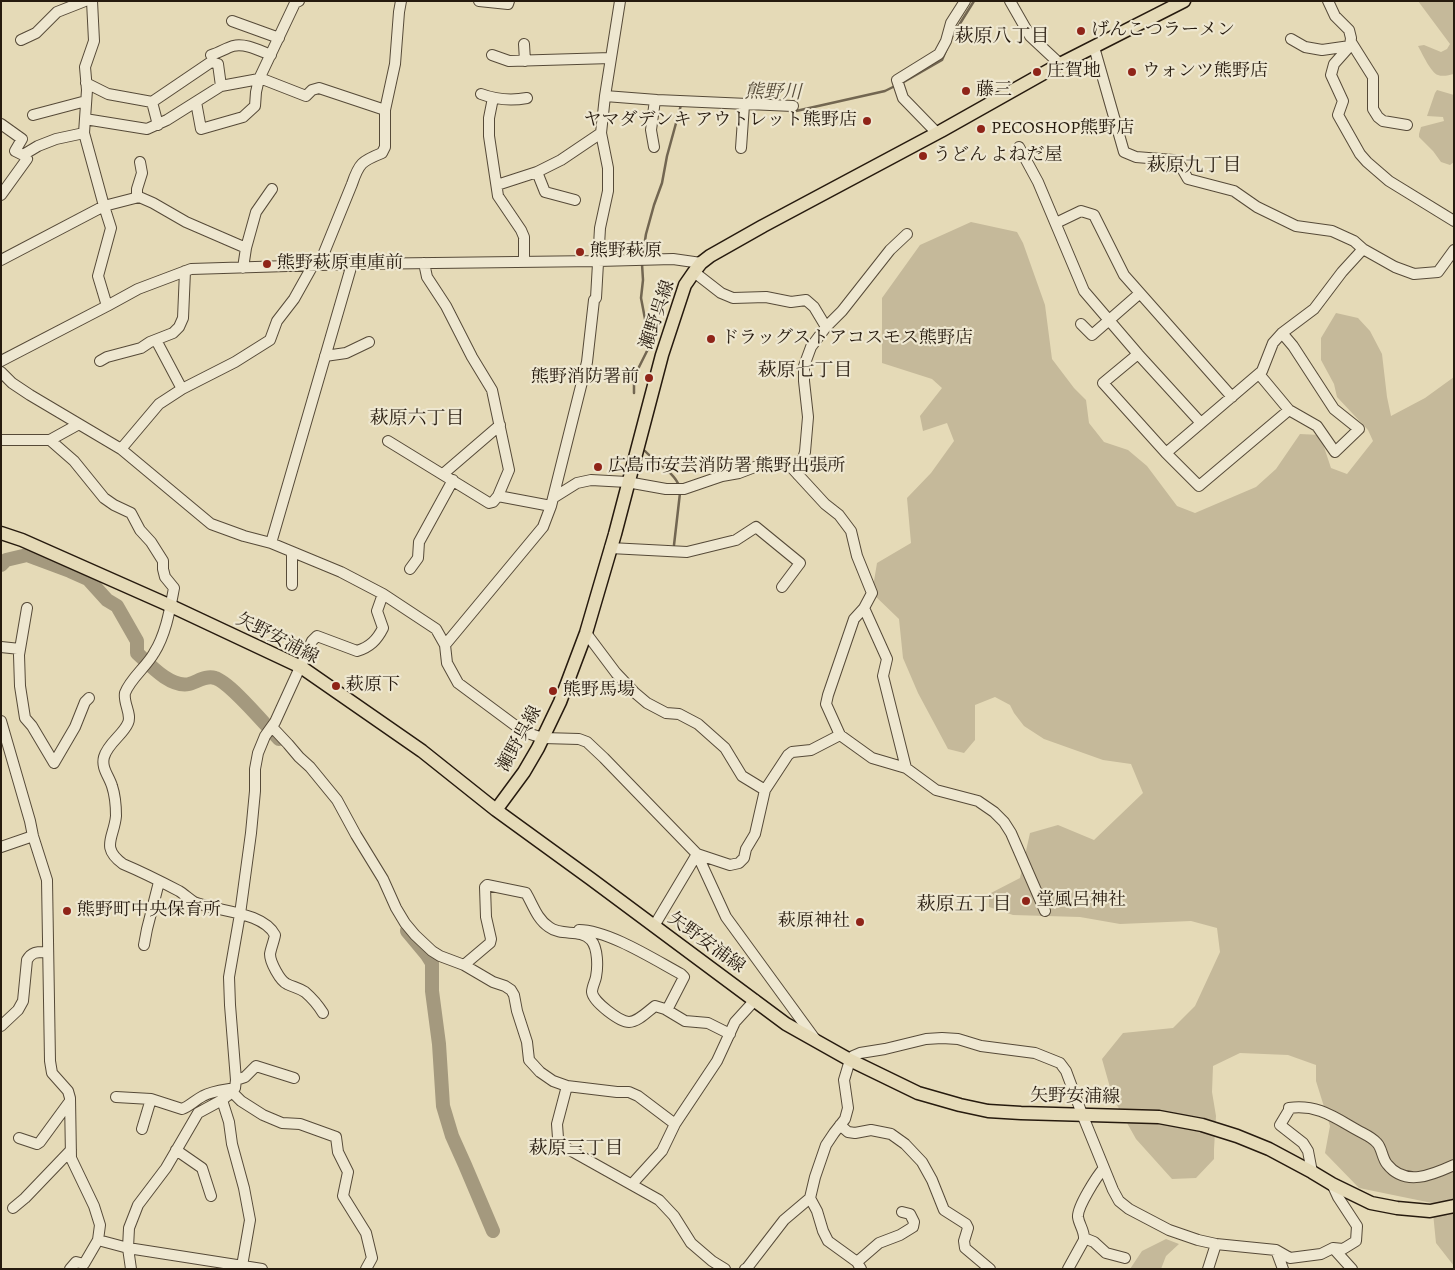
<!DOCTYPE html>
<html>
<head>
<meta charset="utf-8">
<style>
  body { margin:0 }
  #map { position:relative; width:1455px; height:1270px; overflow:hidden; background:#e5dab7; font-family:Alegreya,serif }
  canvas { display:block }
  .frame { position:absolute; inset:0; border:2px solid #261a0e; pointer-events:none }
</style>
</head>
<body>
<div id="map">
<canvas width="1455" height="1270"></canvas>
<div class="frame"></div>
</div>
<script>
const c = document.querySelector('canvas').getContext('2d');
c.lineJoin = 'round';
function fillPath(path, color) { c.fillStyle = color; c.fill(path, 'evenodd'); }
function stroke(path, color, width, dash) { c.strokeStyle = color; c.lineWidth = width; c.lineCap = dash ? 'butt' : 'round'; c.setLineDash(dash || []); c.stroke(path); }
function label(font, color, halo, rows, align = 'center') {
  c.font = font + ' Alegreya,"Noto Serif JP",serif'; c.lineWidth = 4.5; c.setLineDash([]); c.textBaseline = 'middle'; c.strokeStyle = halo; c.fillStyle = color; for (const [text, x, y, turn = 0] of rows) {
    c.save(); c.translate(x, y); c.rotate((+turn || 0) * Math.PI / 180); c.textAlign = isNaN(turn) ? turn : align; if (halo) c.strokeText(text, 0, 0); c.fillText(text, 0, 0); c.restore();
  }
}
fillPath(new Path2D(`
  M1418,1H1454V74C1449,75 1443,77 1438,75C1431,73 1422,53 1418,46L1424,45L1441,52L1447,49L1450,44Z
  M1437,90L1454,95V162L1450,165L1441,162L1433,151L1419,137V134L1421,127L1444,121L1443,117L1427,116L1435,93Z
  M971,222L1017,232L1023,243L1045,305L1052,359L1074,388L1086,400L1089,423L1104,442L1128,450L1147,466L1177,506L1195,513L1256,487L1276,469L1300,434L1320,435L1331,468L1347,474L1373,441L1368,430L1337,397L1334,384L1321,360V338L1336,313L1358,318L1370,331L1382,354L1387,397L1391,416L1425,398L1454,377V1266L1436,1243L1432,1203L1359,1188L1325,1153L1330,1126L1316,1081V1065L1288,1055L1240,1053L1213,1066L1212,1092L1216,1116L1214,1149V1159L1196,1178L1172,1179L1136,1139L1113,1098L1102,1059L1123,1033L1173,1028L1195,1006L1220,952L1217,928L1191,921L1120,924L1080,917L1013,915L989,907V894L1020,878L1030,833L1058,825L1094,840L1143,793L1131,764L1103,760L1044,739L1024,726L1014,713L1010,705L995,697L975,705V740L964,753L948,749L918,693L903,658L899,619L872,593L877,563L911,543L907,498L931,473L954,441L947,423L923,431L920,416L942,388L932,379L882,363V298L920,245Z
  M1166,1239L1179,1244L1166,1256L1161,1269H1130L1142,1251Z`), '#c5b99a');
stroke(new Path2D(`
  M951,38L974,1
  M902,83L942,60L947,48
  M789,111H796L885,91L897,85
  M643,253L646,234L654,205L662,183L667,156L681,105
  M634,393V377L650,345L641,298L643,280L642,264
  M645,451C655,462 675,473 679,486
  M674,545L680,493`), '#726651', 2.5);
stroke(new Path2D(`
  M1,565L6,560L27,555L70,571L88,579L107,600L117,606L137,641V653C149,664 170,688 189,684C197,682 206,675 215,678C230,682 266,726 279,739
  M407,931L427,955L432,963V991L439,1044L443,1106L452,1136L465,1165L493,1231`), '#a4997e', 14);
const minor = new Path2D(`
  M92,1L94,41L85,67L87,90L84,133L104,206L111,228L98,276L107,306
  M479,1L508,4L509,1
  M1010,1L1030,36L1060,64
  M1328,1L1335,16L1349,30L1351,38L1350,46L1334,64L1331,75L1343,101L1338,115L1360,154L1367,162L1389,181L1454,221
  M232,21L279,38
  M1291,39L1305,47L1322,50L1350,46
  M21,40L36,33L57,12L85,1
  M1351,42L1373,77V109L1378,117L1383,121L1407,125
  M524,44L525,61
  M1094,47L1124,152L1136,157L1173,160L1180,165L1188,179L1234,191L1257,207L1296,226L1332,231L1354,241L1363,249L1395,267L1414,274L1438,272L1454,250
  M211,55C219,53 226,48 233,46C246,43 260,51 271,55
  M492,55L509,61L611,58
  M86,83L108,94L152,102L158,125
  M481,94C497,100 510,101 527,98
  M605,96L657,100L793,106
  M493,98L489,118V136L498,196L521,230L524,237V262
  M152,102L211,62L218,64L221,86
  M196,102L201,129L243,117L255,106L256,92L259,79L295,3L299,1
  M33,115L86,101
  M85,119L147,129L167,120L221,86L259,79L265,80L306,96L312,90L319,88L385,110
  M1,124L22,139L15,151L23,155L38,146L56,139L84,133
  M937,133L903,98L897,80L939,54L946,41L951,23L965,1
  M654,147L651,130L655,100
  M1019,147L1038,182L1084,291L1138,354L1201,423
  M741,148L744,105
  M140,162L142,173L137,189V196L153,203L186,222L246,248
  M537,172L545,192L575,200
  M497,185L537,172L561,160L601,133
  M1,195L27,159L23,155
  M1056,223L1081,211L1094,215L1124,275L1232,397
  M1,260L104,206L139,197
  M319,265L352,184C359,163 362,161 382,153L385,147V110L395,64L399,12L401,1
  M243,268L246,248L256,212L272,189
  M694,272L721,293L733,298L766,297L791,302L806,300L814,307L826,327
  M1081,324L1092,335L1139,294
  M156,340L182,389
  M1138,354L1103,383L1166,453L1199,486L1289,410
  M325,356L346,353L369,342
  M1,361L107,306L138,289L191,269L352,264L598,261L673,259L701,263
  M100,361L107,357L141,348L150,342L173,333L179,327L183,318L185,271
  M1,372L12,383L30,395L121,449L211,524L244,536L271,543L341,572L383,594L436,629L445,645L447,663L458,683L524,732L543,738L579,739L587,742L604,758L697,854L726,917L815,1039
  M1259,374L1289,410L1317,426L1335,452L1359,429L1334,409L1293,346L1282,333
  M1,440H50L79,424
  M50,440L74,461L104,498L114,505L131,513L140,530L151,542L163,561V569L165,577L174,588C170,609 166,634 154,653C147,666 130,679 125,693C123,703 132,714 128,723C123,735 108,743 104,757C101,768 109,776 112,786C115,795 116,807 116,816C114,838 100,847 123,864C142,872 160,881 179,891C184,894 189,899 194,902C217,912 262,911 275,935C274,941 271,948 270,954C270,962 280,981 287,984C293,987 299,988 305,992C312,998 318,1005 323,1013
  M388,441L489,503L493,502L498,496L509,470L492,390L472,357L446,306L427,277L424,263
  M121,449L159,404L182,389L235,362L270,340L277,321L294,299L313,265
  M1166,453L1262,371L1273,343L1282,333L1314,309L1342,272L1363,249
  M443,474L500,425
  M798,475L805,452L808,417L804,381V366L811,347L826,327L842,311L890,250L907,234
  M498,496L551,506
  M553,498L577,483L591,480L627,482L666,489H684L722,476L739,473L768,462L791,467L825,504L839,515L851,531L857,556L872,593L864,608L854,619L828,695L826,704L840,735L872,758L906,768L936,790L978,801L994,812L1004,822L1011,833L1045,911
  M271,543L352,264
  M610,548L687,552L736,540L756,527L800,563L782,587
  M410,569L418,558L419,542L453,480
  M292,585V552
  M27,608L19,655L20,686L25,718L32,726L54,763L75,727L85,702L89,698
  M864,608L887,659L883,676L906,768
  M586,633L616,673L634,692L647,703L666,713L679,714L698,724L725,748L742,776L765,790
  M445,645L543,527L551,506L587,362L594,300L596,298L600,228L608,191V168L601,133L605,96L620,1
  M1,647L20,649
  M1,721L30,821L33,836L47,880L50,1061L52,1073L68,1091L70,1098L71,1158L94,1206L100,1225L98,1240L84,1264L76,1262L70,1269
  M272,727L288,744L299,757L310,767L337,800L356,835L383,879L396,908L405,923L415,935L432,951L440,956L464,965L493,982L505,986L511,990L514,995L517,1011L527,1042L529,1060L540,1072L553,1081L567,1086L617,1092H629L638,1096L675,1124
  M1,847L33,836
  M697,854L730,865L739,863L744,858L746,849L755,834L765,790L788,755L792,752L811,750L840,735
  M654,926L697,854
  M579,930C608,930 655,960 681,974L684,977L667,1010
  M144,945L147,929L159,882
  M464,965L490,943L491,939L486,917L485,887L487,885L526,893C533,905 537,919 549,927C562,937 580,928 591,940C598,948 598,967 596,977C595,982 592,987 592,992C593,1002 620,1022 629,1022C638,1022 648,1011 655,1006L665,1009L685,1021L708,1023L730,1034
  M1,1026L18,1010L23,1001L27,960C32,951 38,952 48,952
  M236,1080L245,1077L256,1066L294,1078
  M567,1086L557,1124L558,1138L568,1149L659,1200L674,1216L691,1243L712,1261L725,1269
  M232,1092L241,1101L263,1115L282,1123L300,1124L336,1137L338,1152L348,1172L343,1196L366,1233L372,1258L366,1269
  M116,1097L151,1099L182,1109C190,1106 195,1100 203,1096C212,1091 224,1090 235,1088
  M222,1100L229,1122L232,1144L244,1188L250,1220L242,1266
  M840,1125L848,1132L855,1133L871,1130L891,1134L905,1144L922,1162L932,1180L944,1210L966,1224L968,1228L964,1241L965,1248L990,1269
  M142,1129L151,1099
  M19,1138L37,1144L40,1142L70,1101
  M176,1150L202,1168L211,1196
  M1312,1172L1308,1151L1303,1143L1280,1125L1289,1110V1108C1317,1104 1334,1117 1357,1130C1364,1134 1372,1137 1377,1143C1382,1148 1382,1158 1387,1164C1405,1187 1432,1175 1454,1165
  M632,1184L662,1151L675,1124L717,1061L735,1022L755,1000
  M810,1198L817,1211L823,1231L828,1241L857,1262L861,1269
  M13,1208L25,1198L71,1150
  M1084,1238L1094,1242L1106,1253L1125,1258
  M98,1240L128,1248L262,1269
  M1333,1248L1352,1269
  M1276,1250L1283,1269
  M857,1262L879,1243L900,1235L913,1227L914,1222L910,1214L902,1212
  M131,1269L128,1248L129,1228L138,1205L166,1168L198,1113L222,1100L232,1092L235,1088L236,1080L230,1005L229,977L240,914L251,833L255,791V769L258,753L265,736L275,722L312,641L317,636L357,651C370,647 377,640 383,628L377,611L383,594
  M745,1269L747,1268L784,1220L810,1198L815,1177L826,1145L834,1133L845,1119L848,1108L844,1080L850,1060L853,1056L860,1053L885,1049L926,1039L942,1038L958,1039L981,1046L1035,1053L1060,1063L1066,1071L1082,1114L1113,1190L1119,1201L1129,1209L1169,1230L1198,1240L1216,1244L1276,1250L1290,1258L1321,1254L1333,1248L1343,1249L1356,1241L1357,1226L1338,1197L1332,1184
  M1068,1269L1084,1240C1085,1231 1079,1225 1078,1217C1077,1207 1097,1176 1104,1168
  M1208,1269L1216,1244`);
const major = new Path2D(`
  M1,533L22,540L171,606L301,667L422,751L496,810L591,879L786,1024L850,1060L918,1093L960,1105L988,1111L1021,1113L1159,1117L1202,1125L1237,1136L1269,1149L1312,1172L1332,1184L1371,1203L1397,1208L1430,1211L1454,1206
  M496,810L524,772L538,748L560,702L586,633L615,534L662,355L685,285L694,272L701,263L710,256L763,226L941,131L1060,64L1184,1`);
stroke(minor, '#564a38', 12);
stroke(major, '#261a0e', 15);
stroke(minor, '#eee7d0', 10);
stroke(major, '#e5dab7', 12);
for (const [x, y, r, color] of [
  [1081,31,5,"#8f2418"],
  [1037,72,5,"#8f2418"],
  [1132,72,5,"#8f2418"],
  [966,91,5,"#8f2418"],
  [867,121,5,"#8f2418"],
  [981,129,5,"#8f2418"],
  [923,156,5,"#8f2418"],
  [580,252,5,"#8f2418"],
  [267,264,5,"#8f2418"],
  [711,339,5,"#8f2418"],
  [649,378,5,"#8f2418"],
  [598,467,5,"#8f2418"],
  [336,686,5,"#8f2418"],
  [553,691,5,"#8f2418"],
  [1026,901,5,"#8f2418"],
  [67,911,5,"#8f2418"],
  [860,922,5,"#8f2418"]
]) { const dot = new Path2D(); dot.arc(x, y, r, 0, 2 * Math.PI); c.fillStyle = color; c.fill(dot); stroke(dot, '#eee7d0', 2); }
label('18px', '#261a0e', '#eee7d0', [
  ["げんこつラーメン",1091,31],
  ["庄賀地",1047,72],
  ["ウォンツ熊野店",1142,72],
  ["藤三",976,91],
  ["ヤマダデンキ アウトレット熊野店",857,121,"right"],
  ["PECOSHOP熊野店",991,129],
  ["うどん よねだ屋",933,156],
  ["熊野萩原",590,252],
  ["熊野萩原車庫前",277,264],
  ["ドラッグストアコスモス熊野店",721,339],
  ["熊野消防署前",639,378,"right"],
  ["広島市安芸消防署 熊野出張所",608,467],
  ["萩原下",346,686],
  ["熊野馬場",563,691],
  ["堂風呂神社",1036,901],
  ["熊野町中央保育所",77,911],
  ["萩原神社",850,922,"right"]
], 'left');
label('18px', '#261a0e', '#eee7d0', [
  ["瀬野呉線",658,315,-71],
  ["矢野安浦線",277,639,27],
  ["瀬野呉線",520,739,-61],
  ["矢野安浦線",706,943,36],
  ["矢野安浦線",1075,1097,1]
]);
label('19px', '#261a0e', '#eee7d0', [
  ["萩原八丁目",1002,37],
  ["萩原九丁目",1194,166],
  ["萩原七丁目",805,371],
  ["萩原六丁目",417,419],
  ["萩原五丁目",964,905],
  ["萩原三丁目",576,1149]
]);
label('italic 19px', '#584d3b', '#eee7d0', [
  ["熊野川",773,93,1]
]);
</script>
</body>
</html>
